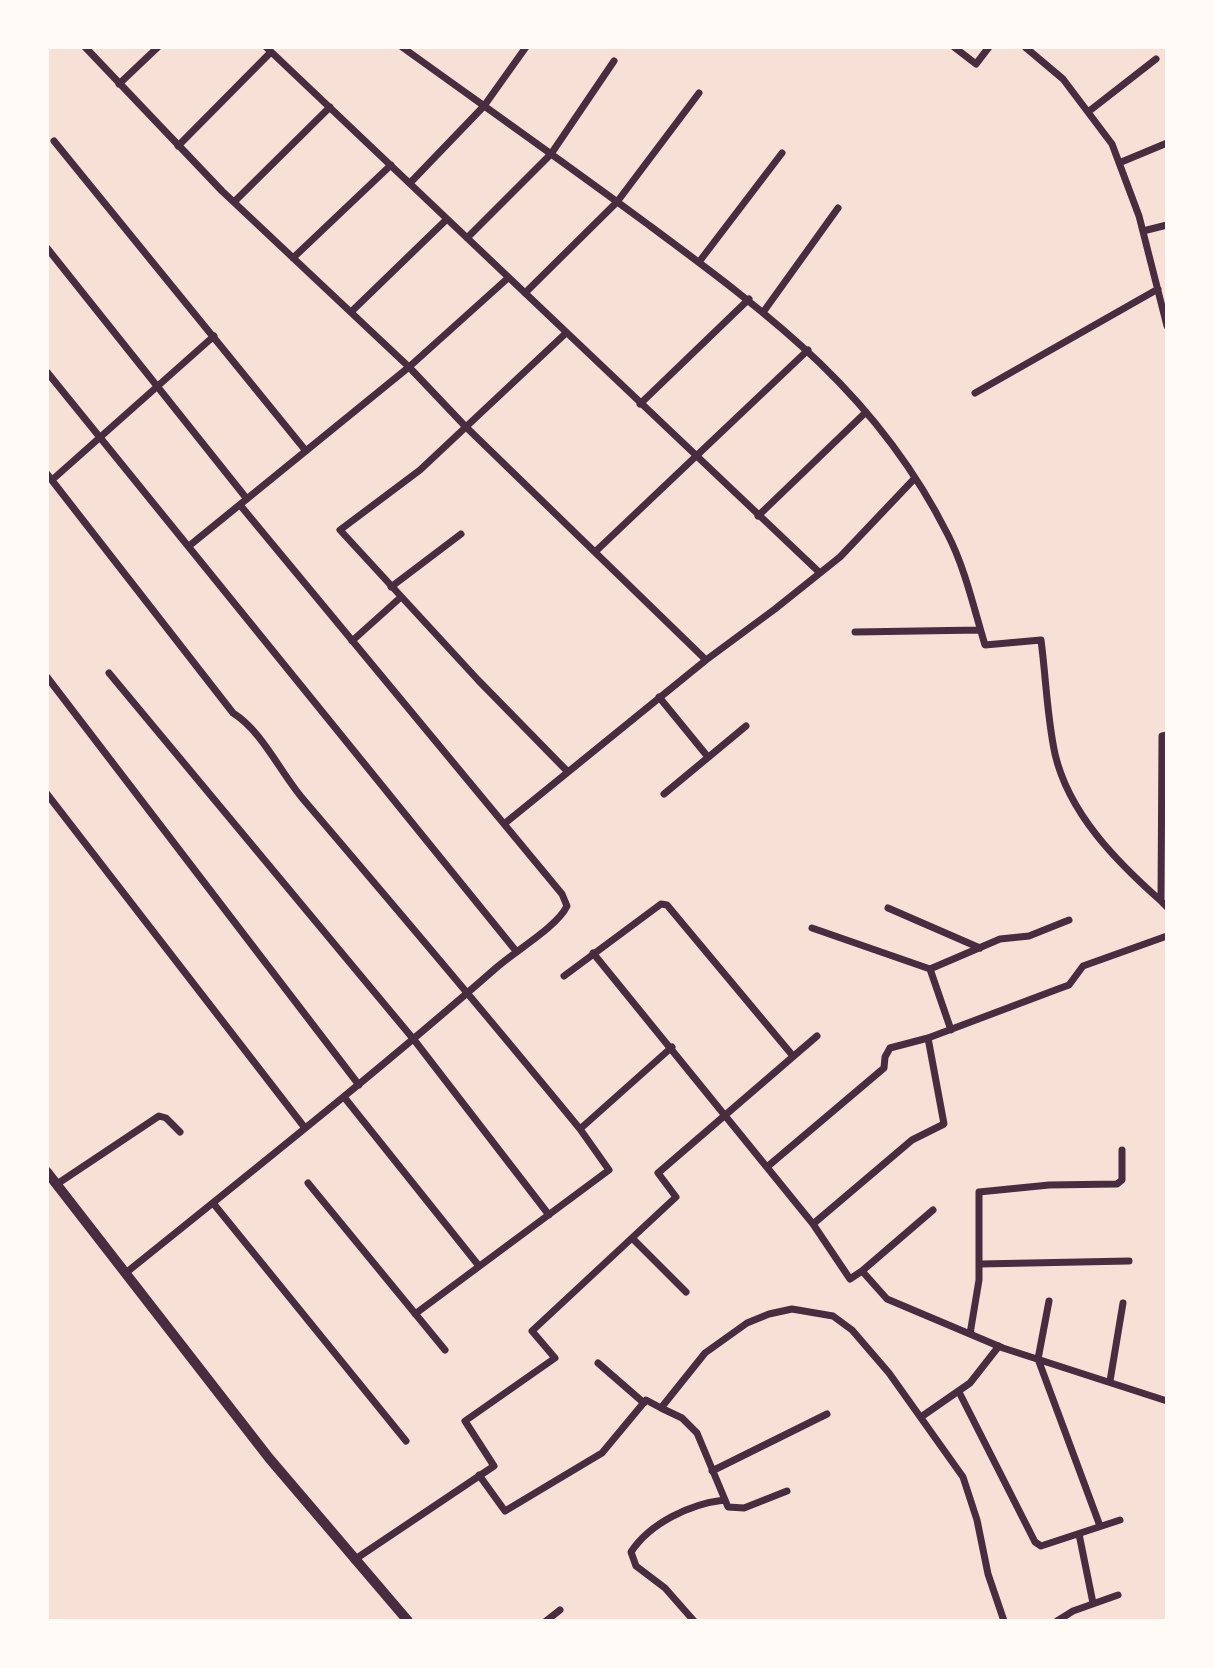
<!DOCTYPE html>
<html>
<head>
<meta charset="utf-8">
<style>
  body { margin:0 }
  #map { position:relative; width:1214px; height:1668px; overflow:hidden; background:#f7e1d7; font-family:"Asap Condensed",sans-serif }
  canvas { display:block }
  .frame { position:absolute; inset:0; border:49px solid #fffaf5; pointer-events:none }
</style>
</head>
<body>
<div id="map">
<canvas width="1214" height="1668"></canvas>
<div class="frame"></div>
</div>
<script>
const c = document.querySelector('canvas').getContext('2d');
c.lineJoin = 'round';
function stroke(path, color, width, dash) { c.strokeStyle = color; c.lineWidth = width; c.lineCap = dash ? 'butt' : 'round'; c.setLineDash(dash || []); c.stroke(path); }
stroke(new Path2D(`
  M85,47L222,191L409,367L465,426L706,660
  M266,47L820,573
  M402,47C484,106 566,164 646,223C770,315 877,393 948,535C965,568 974,609 985,645L1041,640C1046,678 1047,717 1055,754C1069,814 1117,862 1161,901
  M954,47L976,64L989,47
  M1025,47L1063,79L1112,144L1139,216L1167,326
  M119,84L158,47
  M1088,112L1156,59
  M54,141L306,451
  M178,146L271,52
  M1119,163L1167,143
  M410,183L484,106L526,47
  M234,202L330,107
  M1143,231L1167,225
  M467,238L551,154L614,61
  M47,248L247,499
  M293,258L391,165
  M699,262L782,153
  M525,293L617,202L699,93
  M764,311L838,208
  M351,312L447,219
  M566,333L420,470L340,530L478,680L568,772
  M47,372L516,951
  M975,393L1158,289
  M640,404L749,299
  M47,474L233,713C262,731 280,772 303,799C396,908 489,1018 580,1129
  M52,480L214,336
  M758,516L866,412
  M189,546L409,367L508,278
  M596,551L808,350
  M391,587L461,534
  M855,632L980,630
  M352,641L401,597
  M109,673L415,1041L549,1215
  M47,677L359,1085
  M659,697L708,757
  M1167,735L1162,736L1161,901L1167,907
  M47,794L305,1128
  M664,794L746,726
  M504,824L706,660L775,609L840,557L915,478
  M888,908L980,948
  M812,928L930,969L951,1030
  M593,953L813,1224L850,1279L862,1271L887,1299L1003,1348L1167,1401
  M930,969L1000,939L1029,936L1069,920
  M564,976L661,904L667,905L793,1056
  M344,1097L479,1266
  M767,1167L884,1068L885,1057L890,1048L928,1038L1058,989L1069,985L1083,966L1167,936
  M308,1183L445,1350
  M57,1184L159,1116L166,1118L180,1132
  M213,1203L406,1441
  M813,1224L912,1140L944,1124L928,1038
  M632,1238L686,1292
  M980,1264L1129,1261
  M862,1271L933,1210
  M127,1272C251,1172 376,1073 496,968C515,951 557,927 567,906L562,894L240,505
  M1049,1301L1038,1359L1100,1526
  M415,1314L609,1170L580,1129L672,1047
  M970,1334L979,1280V1192L1049,1185L1117,1184L1122,1180V1150
  M598,1363L644,1403
  M1110,1381L1123,1303
  M959,1392L1035,1542L1041,1546L1120,1520
  M661,1408L682,1418L697,1433L728,1507L744,1508L787,1491
  M921,1417L970,1383L999,1346
  M712,1471L827,1414
  M479,1475L505,1511L602,1453L646,1400L661,1408L705,1353L747,1323L769,1314L792,1309L833,1316L852,1330L889,1373L963,1477L977,1520L988,1574L1004,1621
  M1079,1534L1093,1603
  M354,1560L494,1466L465,1421L555,1358L532,1331L676,1197L658,1173L817,1036
  M546,1621L560,1610
  M694,1621L665,1588L636,1566L631,1552C650,1523 690,1504 724,1500
  M1057,1621L1073,1611L1118,1595`), '#4a2c40', 7);
stroke(new Path2D(`
  M47,1172L269,1458L408,1621`), '#4a2c40', 10);
</script>
</body>
</html>
